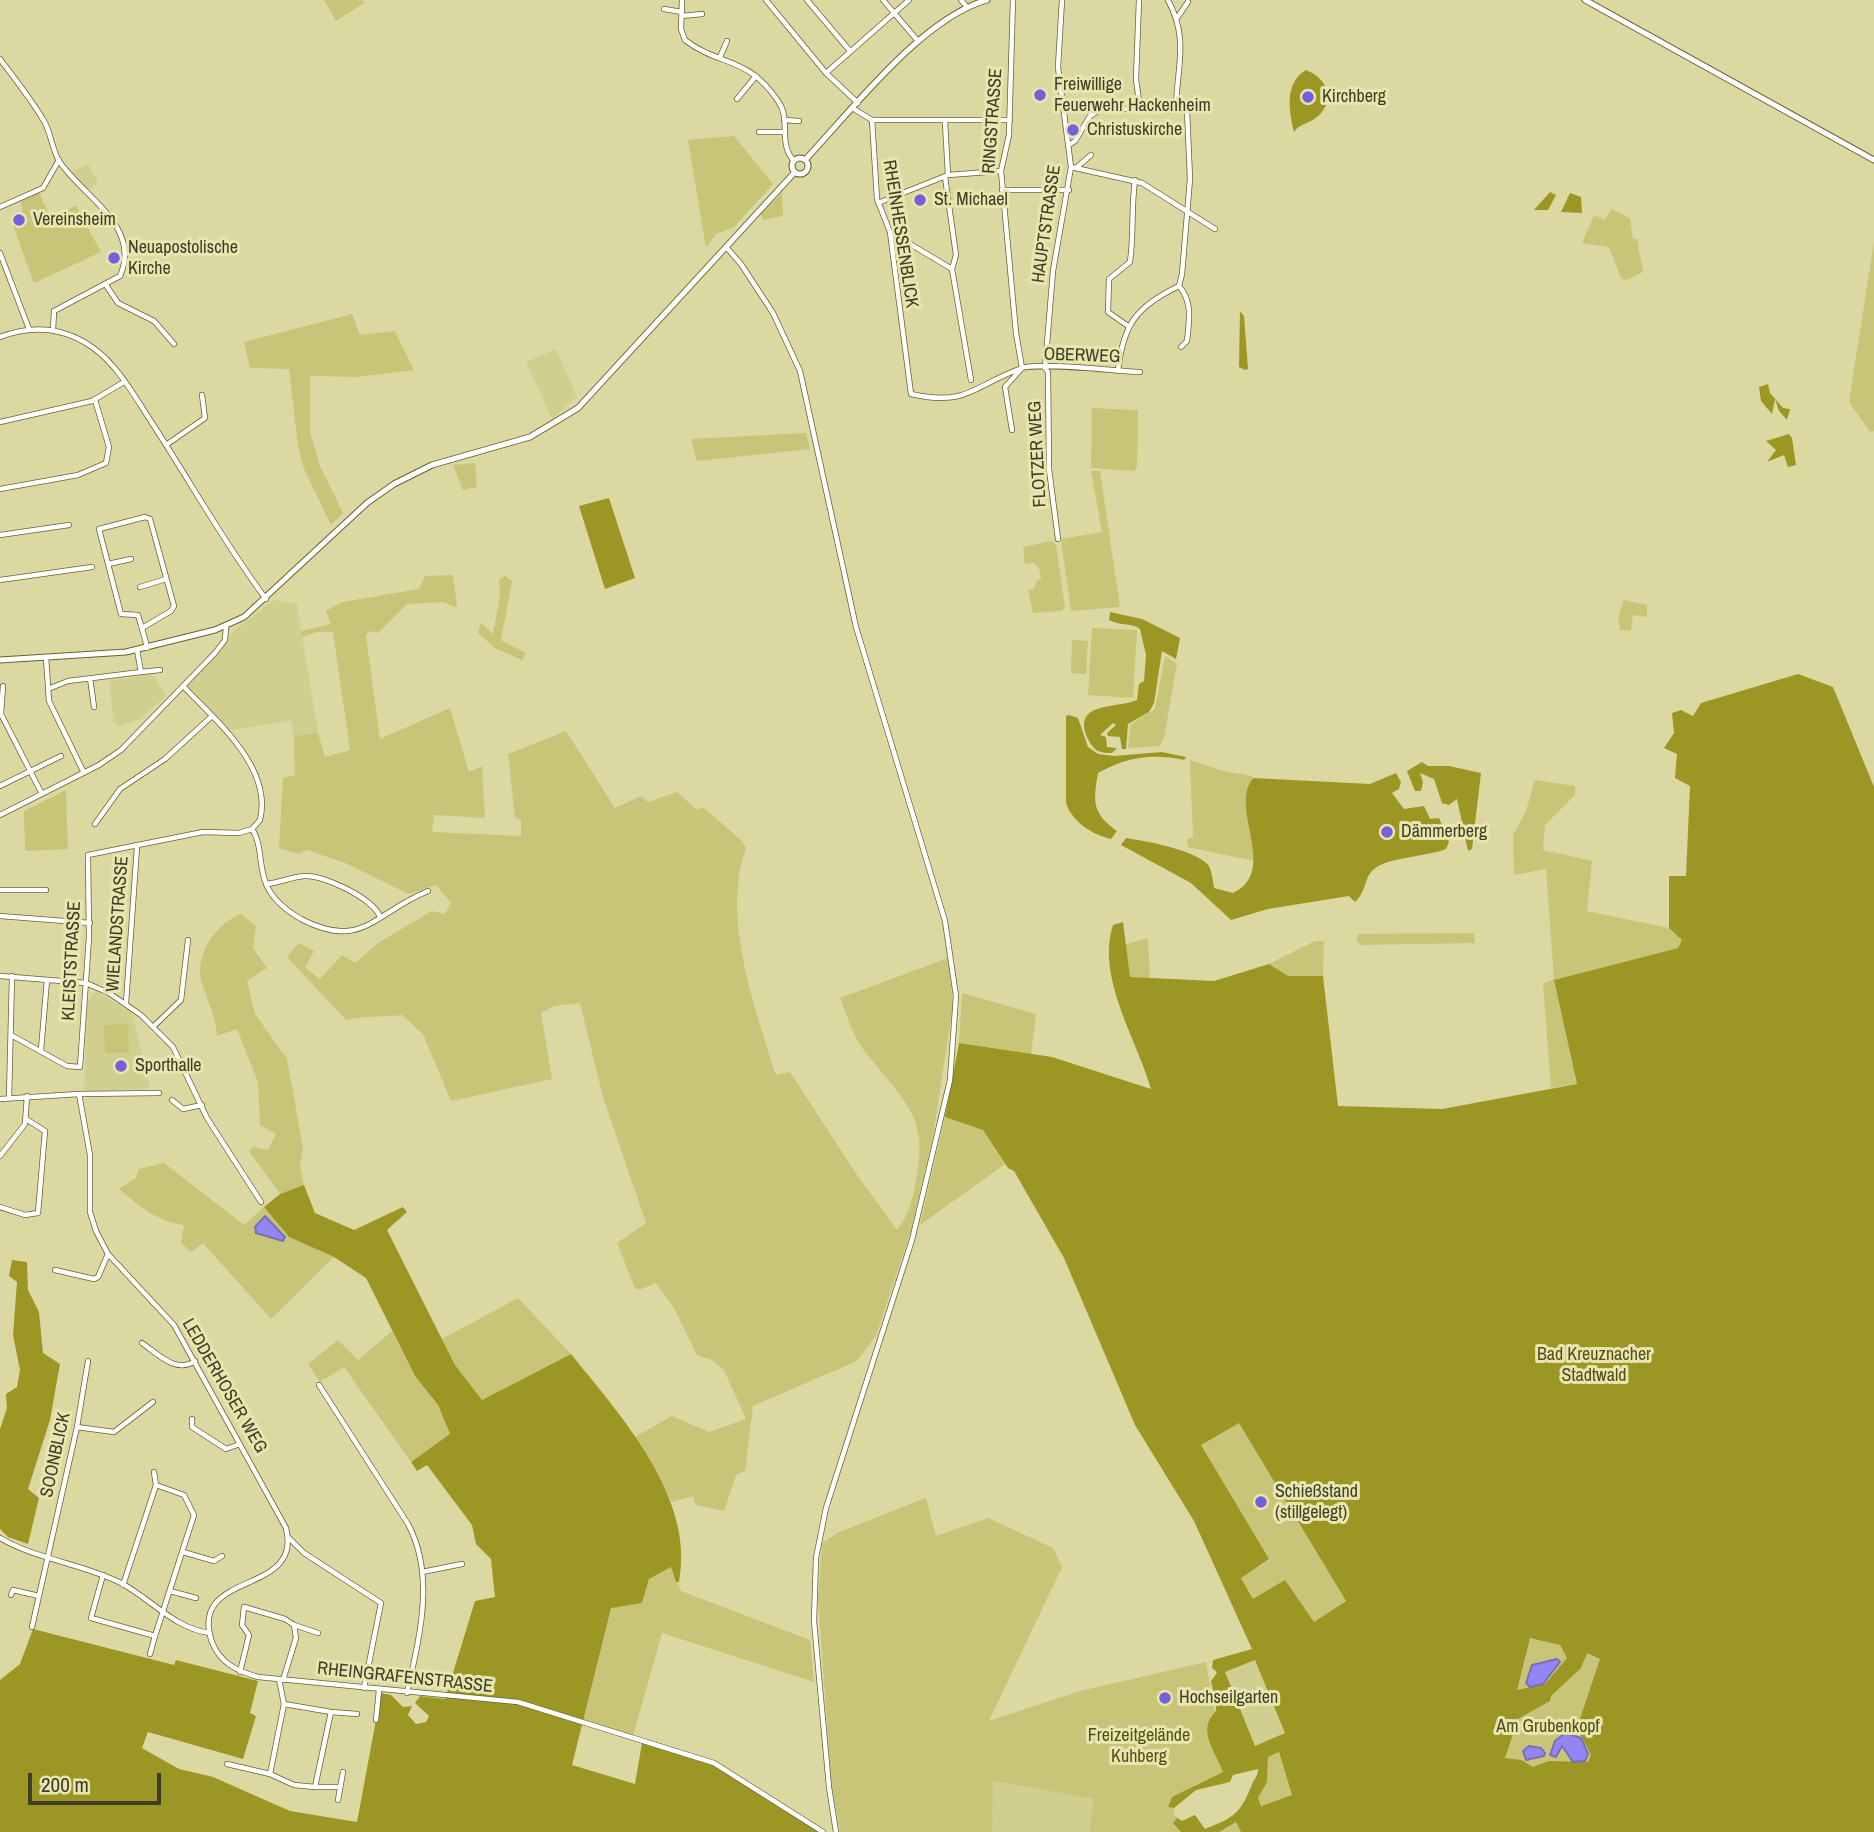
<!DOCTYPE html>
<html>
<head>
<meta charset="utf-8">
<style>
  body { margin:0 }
  #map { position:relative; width:1874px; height:1832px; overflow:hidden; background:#dbd9a1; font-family:"Archivo Narrow",sans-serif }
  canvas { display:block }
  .scale { position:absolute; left:28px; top:1773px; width:133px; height:32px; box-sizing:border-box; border:4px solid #3e3d26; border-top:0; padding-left:9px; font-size:21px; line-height:24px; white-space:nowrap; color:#3e3d26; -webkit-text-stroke:5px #e8e6ae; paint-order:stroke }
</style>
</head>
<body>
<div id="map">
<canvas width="1874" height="1832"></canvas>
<div class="scale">200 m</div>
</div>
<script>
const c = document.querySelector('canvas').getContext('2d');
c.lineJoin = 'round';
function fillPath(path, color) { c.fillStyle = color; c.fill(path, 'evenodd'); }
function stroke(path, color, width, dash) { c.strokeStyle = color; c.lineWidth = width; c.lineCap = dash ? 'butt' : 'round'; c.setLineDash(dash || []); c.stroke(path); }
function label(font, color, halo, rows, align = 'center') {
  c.font = font + ' "Archivo Narrow",sans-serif'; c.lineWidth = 6; c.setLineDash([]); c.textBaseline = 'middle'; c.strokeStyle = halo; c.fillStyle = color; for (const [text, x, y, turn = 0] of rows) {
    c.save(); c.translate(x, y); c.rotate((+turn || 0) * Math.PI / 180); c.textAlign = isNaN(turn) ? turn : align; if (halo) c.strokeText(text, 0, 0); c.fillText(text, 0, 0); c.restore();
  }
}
fillPath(new Path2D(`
  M88,164L98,182L87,192L71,172Z
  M556,349L577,397L552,419L526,362Z
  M274,600L297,604L318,733L294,736L291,721L228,730L186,687L234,631Z
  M149,674L154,676L166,696L140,719L119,726L114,723L109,681Z
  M96,991L132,1013L150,1088L84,1092L87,1003Z
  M1255,1660L1286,1733L1254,1746L1225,1672Z
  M992,1781L1095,1799L1089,1832H992Z`), '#d1cf8f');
fillPath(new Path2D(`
  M324,0H362L364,3L336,21Z
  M734,136L773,184L734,227L716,234L706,248L688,140Z
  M39,192L50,217L76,206L101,252L34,283L11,220L23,216L21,201Z
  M782,193L783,216L763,220L761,214Z
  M1611,209L1630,218L1633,239H1637L1643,272L1626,280L1621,278L1609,247L1582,243L1594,215L1605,220Z
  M1874,241V431L1870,432L1849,402Z
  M352,314L360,335L395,331L414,370L358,377L310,376V432L320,466L343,513L331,525L304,469L298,447L289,369L250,368L244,342Z
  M1092,408L1138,410L1137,467L1134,471L1091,468Z
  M806,433L810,449L697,461L691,439Z
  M475,463L477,487L463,490L453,465Z
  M1091,471H1100L1120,607L1071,611L1061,539L1102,532Z
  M1052,541L1056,546L1065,607L1062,611L1033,613L1028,590L1034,589L1037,580L1041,579L1039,568L1034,563L1025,564L1023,547Z
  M453,575L457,608L444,602L407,604L378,633L369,631L366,636L380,739L450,708L469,772L482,766L485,818L434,815L432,832L521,836V820L515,818L508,754L566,731L615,808L641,796L648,802L677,792L697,810L703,807L741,840L746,848C721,917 755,1008 776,1075L790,1072L855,1172L897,1230C910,1213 914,1195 917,1174C926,1125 911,1107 879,1069C873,1061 864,1052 859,1043C851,1029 846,1013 840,998L948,958L953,1005L933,1136L910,1234L876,1336L857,1361L753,1406L745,1471L736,1475L724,1511L696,1505L693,1496L672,1502L635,1437L672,1416L709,1432L746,1419L724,1370L712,1360L697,1355L674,1308L656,1283L639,1290L635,1288L617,1243L646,1223L603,1097L580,1003L554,1006L541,1013L552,1079L451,1101L423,1034L402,1015C382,1018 366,1015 346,1020L287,957L299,943L314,951L305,968L320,979L342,955L355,963L378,943L432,911L445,914L451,903L436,885L409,894L345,863L307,850L299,854L279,848L283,778L295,775L294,736L318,733L325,757L350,750L333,632H317L302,637L301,631L331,624L326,611L342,602L419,589L425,576Z
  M505,576L512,581L501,640L526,653L522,660L495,648L478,633L481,623L493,634L500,595L499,579Z
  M1624,600L1647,605V617L1633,615L1631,631L1620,630L1618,617Z
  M1092,628L1137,630L1133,698L1088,695Z
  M1072,640L1088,641L1086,674L1071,673Z
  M1165,656L1177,664L1164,738L1160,746L1128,748L1131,724L1155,709Z
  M1190,760L1223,771L1253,776C1238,802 1254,834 1254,861L1188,847L1187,839L1193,837Z
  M1535,780L1575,786V795L1545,825L1543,850L1592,861L1587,911L1669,928L1683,939L1678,948L1554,980L1577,1084L1551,1088L1543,984L1554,979L1546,869L1514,875L1513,835L1526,811Z
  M66,790L68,849L25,851L24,811Z
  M241,914L256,926L253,948L267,968L247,981L255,1014L287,1059L303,1148L300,1167L304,1185L280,1194L249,1151L253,1147L268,1150L276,1134L260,1125L258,1082L237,1029L217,1036C216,1015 208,1003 202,984C193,956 216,923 241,914Z
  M1474,933L1475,943L1360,945L1356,940L1358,934Z
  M1148,938L1150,978L1130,977L1124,945Z
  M1315,941H1324L1323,976H1288L1269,964Z
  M962,993L1036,1014L1031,1054L959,1043Z
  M128,1024L129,1053H105L104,1025Z
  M945,1117L983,1130L1005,1164L920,1225Z
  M164,1163L244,1225L264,1207L289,1237L334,1257L271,1319L203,1243L191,1252L181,1243L184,1225C156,1221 141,1207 119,1189L136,1178L139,1169Z
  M518,1298L571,1354L482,1400L455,1365L442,1339Z
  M392,1331L415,1376L438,1405L450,1435L411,1462L344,1367L320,1382L308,1364L338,1340L358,1360Z
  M1239,1422L1346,1601L1313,1623L1253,1599L1241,1577L1269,1560L1201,1445Z
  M926,1498L936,1536L988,1518L1053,1548L1062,1567L989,1721L1080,1691L1206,1662L1215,1712C1196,1728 1216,1754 1224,1772C1206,1780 1174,1791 1174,1815L1182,1821L1195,1815L1205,1829L1235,1816L1241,1832H1089L1094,1799L993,1781L992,1832H840L831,1779L818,1600L822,1543L839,1532Z
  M671,1567L681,1591L810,1640L814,1682L662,1633L632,1740L580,1724L611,1607L642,1603L649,1579Z
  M1524,1628L1608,1651L1590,1769L1483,1790Z
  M1279,1752L1292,1795L1261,1806L1258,1798L1267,1782L1268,1757Z`), '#c8c579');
fillPath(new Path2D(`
  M1306,70C1327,78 1337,100 1317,117C1309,124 1300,123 1294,132C1289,111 1284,83 1306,70Z
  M1550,192L1556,195L1548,210H1534Z
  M1570,193L1581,197L1582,213L1561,212Z
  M1240,311L1244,316L1248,369L1245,370L1239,367Z
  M1768,384L1770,393L1783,408L1790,409L1787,420L1779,411L1775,399L1772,414L1761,401L1759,387Z
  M1789,434L1792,438L1796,465L1788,467L1784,455L1767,462L1776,450L1766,441Z
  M609,498L635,578L605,589L579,506Z
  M1110,612L1142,619L1180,638L1176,659L1162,651L1154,703L1149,712L1128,724L1126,749H1122L1120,737L1108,736L1107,733L1116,725L1113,723L1100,735L1106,737L1107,747L1117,748L1112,753C1101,753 1095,752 1089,741C1069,701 1116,709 1137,700L1139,684L1144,681L1146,655L1140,629C1131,622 1119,626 1109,620Z
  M1798,674L1833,687L1874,787V1832H1241L1236,1822L1219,1832H1181L1173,1823L1177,1818L1182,1821L1195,1815L1205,1829C1234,1818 1241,1813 1252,1784C1255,1778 1258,1776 1258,1769L1233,1775L1230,1782L1196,1790L1174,1808L1168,1807L1172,1797L1223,1772C1215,1751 1196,1729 1216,1711C1217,1702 1211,1683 1211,1681C1213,1678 1216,1675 1217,1672L1212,1668L1213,1660L1252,1649L1194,1521L1135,1425L1064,1258L1014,1171L1008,1168L983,1130L945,1117L959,1043L1052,1057L1151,1089C1137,1039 1096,978 1113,925L1123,922L1130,977L1214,981L1269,964L1288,976H1323L1338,1106L1442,1109L1577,1084L1554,980L1678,948L1682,940L1669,928V876H1686L1690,786L1675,778L1677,754L1664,748L1674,733L1672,713L1681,710L1693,716L1701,703ZM1239,1423L1346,1601L1314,1622L1285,1580L1253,1599L1241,1578L1269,1559L1201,1445ZM1530,1638L1560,1645L1567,1658L1545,1684L1517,1690ZM1587,1653L1600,1659L1577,1728L1591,1755L1588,1762L1549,1761L1533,1767L1521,1760L1505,1758L1516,1725L1514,1721L1550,1701L1551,1696L1581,1668ZM1255,1660L1285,1733L1255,1746L1225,1672ZM1279,1752L1292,1795L1261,1806L1258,1798L1267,1782L1268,1757Z
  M1069,715L1078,718L1088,747L1098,754L1114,756L1162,752L1186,757L1184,760C1153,753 1126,757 1098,773C1093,802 1092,813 1117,831L1111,839C1093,835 1072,822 1066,803V716Z
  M1422,762L1428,766H1449L1481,773L1472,849L1468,851L1457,799L1449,805L1442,803L1434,779L1420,773L1423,782L1421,791H1415L1407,771Z
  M1396,773L1401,782L1399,789L1392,793L1404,809L1424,806L1430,819L1439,818L1449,842L1446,849C1426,857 1386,857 1373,870C1364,878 1367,891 1355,902L1349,896L1268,909L1231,920L1191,883L1121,845L1126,838C1146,841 1197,850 1209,866C1212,872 1213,881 1214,888L1233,893C1280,871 1228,809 1253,778L1370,784Z
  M304,1185L315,1213L354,1230L403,1207L407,1212L387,1230L455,1365L482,1400L571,1354C620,1415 696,1498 679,1582H676L671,1567L649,1579L642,1603L611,1608L572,1765L635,1784L642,1743L712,1765L820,1832H0V1680L20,1664L33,1629L174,1665L176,1660L258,1681L250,1713L256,1716L243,1759L148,1732L142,1748L179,1769L213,1777L290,1811L357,1822L381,1693L391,1695L403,1707L412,1706L408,1715L416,1724L426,1722L429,1716L415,1703L420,1696L445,1699L475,1601L495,1597L491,1559L476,1544L472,1525L427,1465L417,1471L411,1462L450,1434L438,1405L415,1376L366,1278L334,1257L289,1237L264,1207L280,1194Z
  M12,1260L27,1262L28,1290L39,1312L43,1353L60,1364L50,1420L28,1489L39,1498L28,1544L8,1537L0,1529V1429L7,1408L6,1394L17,1387L20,1370L13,1335L17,1282L9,1276Z`), '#9c9725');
const water = new Path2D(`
  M265,1216L285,1237L283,1241L256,1233L255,1227Z
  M1557,1659L1560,1662L1543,1684L1530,1687L1526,1683L1532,1665Z
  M1565,1733L1581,1738L1588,1754L1585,1761L1573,1762L1562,1746L1556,1757L1550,1755L1555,1741Z
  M1529,1746L1541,1748L1545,1753L1544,1756L1526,1760L1523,1751Z`);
fillPath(water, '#9285f4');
stroke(water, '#796fb6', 2);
const minor = new Path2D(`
  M682,0L681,29L685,40C720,67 747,55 778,101C792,120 777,142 794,161
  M766,0L826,73L858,103
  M807,0L850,51
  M883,0L918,41
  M961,0L967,7
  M1139,0L1136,79L1140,109
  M1168,0C1190,41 1176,68 1176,111
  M664,9L682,12
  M682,16L702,14
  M1177,18L1188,2
  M720,57L727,41
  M0,59C15,79 31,99 44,121C51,133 52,149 59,161C83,197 142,226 120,276L54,311L53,330
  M826,73L909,0
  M737,99L756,76
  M854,109L872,120H1010
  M784,120L799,121
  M872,120L877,199L890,232L911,394C968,407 974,385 1022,368C1039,362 1116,371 1140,372
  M945,122L948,175
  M759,132H784
  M1069,145L1075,141L1090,116L1103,108L1176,111L1208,106
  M1071,167L1142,183L1215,229
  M1077,167L1091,155
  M945,177L956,255L952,269
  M1002,190H1069
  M878,203L948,175L1001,171
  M0,207L43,188L59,160
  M890,232L952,269L971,380
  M726,247L741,264L773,313L800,371L856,627L945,921L956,996L950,1080L912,1240L826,1508L816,1558L814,1621L829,1787L836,1832
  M0,253L29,329
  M106,285L118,303L154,321L174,344
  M1179,286C1193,302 1189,321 1187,341L1181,347
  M1128,326L1108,312L1109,279L1130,262C1134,234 1131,208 1135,180
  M0,337C32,325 63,327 92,347C118,365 135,397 152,423C190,481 224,543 266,599
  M1118,371C1123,324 1137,306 1179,286L1182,274L1190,179L1187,110
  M0,422L92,401L124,382
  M1012,430L1005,387L1022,368L1016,333L1001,171L1009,135L1013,0
  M166,445L205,418L202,395
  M0,489L78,475L106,463L109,447L95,400
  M0,535L69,525
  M1058,539L1049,469L1048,372L1045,368L1053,271L1071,167L1058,67L1062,0
  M108,564L131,559
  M0,580L92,567
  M140,587L166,579
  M142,628L171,611L174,606L150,519L145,517L99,529L121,614L138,615C141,626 145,637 147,648
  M46,657L49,701L84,773
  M141,672L160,670
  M90,678L94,707
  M3,686L1,714L42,794
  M48,689L68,681L141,672L137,650
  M0,786L61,756
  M0,815L99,765L121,750L215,653L225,640L226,627
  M95,824L120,789L165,759L211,717
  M252,829C263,845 258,868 267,886C274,901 287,911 301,919C362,951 374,913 428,891
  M266,884C279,883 291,877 304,876C323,874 374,899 380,917
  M0,890H46
  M0,916L90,923
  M0,976L86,983L109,993L141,1015L173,1047L207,1118L261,1202
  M126,1003L137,847
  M154,1026L181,1000L188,940
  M11,1035L67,1066L80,1067L89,937L88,855L203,832L239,833L252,829L260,820C273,767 215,720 184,687
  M41,1050L47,980
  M79,1094L90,1155V1212L96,1231L108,1254L174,1325L286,1528C289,1541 289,1553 279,1564C256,1589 193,1587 212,1642C220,1663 237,1671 258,1677L518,1702L714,1763L823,1832
  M9,1098L12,976
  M0,1099L79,1094L159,1093
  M172,1100L183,1109L202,1105
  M0,1156L25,1124L27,1096
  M0,1207L25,1215L38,1213L45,1131L26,1119
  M55,1270L94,1279L98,1277L108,1254
  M142,1343C158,1354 176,1374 195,1361
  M319,1385L408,1524C436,1576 419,1639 407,1693
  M192,1419V1427L226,1449L240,1444
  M77,1427L114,1432L153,1402
  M0,1538C35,1559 84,1564 121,1583C151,1599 175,1629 210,1633
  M289,1538L304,1553L381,1603L364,1688
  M183,1552L214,1561L222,1556
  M422,1572L462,1564
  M103,1575L91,1618L155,1636L194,1515L184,1495L156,1485
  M123,1585L156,1485L154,1472
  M170,1591L196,1598
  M11,1595L13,1590L39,1596
  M294,1625L318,1633
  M32,1627L77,1427L88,1361
  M150,1654L155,1636
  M240,1672L249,1635L242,1625L244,1607L285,1619L294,1625L296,1638L283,1680
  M279,1679L284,1704
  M331,1712L357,1714
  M376,1720L379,1690
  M227,1764L270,1774L294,1785L315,1787L331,1712L284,1704L270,1774
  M315,1787H340
  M338,1800L343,1772`);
const major = new Path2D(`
  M1585,0L1874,160
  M792 166a8 8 0 1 1 16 0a8 8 0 1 1-16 0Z
  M805,160C852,110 922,18 987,0
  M0,660L126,652L215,630L244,617L367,503L394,484L432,465L530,437L578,408L795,172`);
stroke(minor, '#65632f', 6);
stroke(major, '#65632f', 7);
stroke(minor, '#fff', 4.5);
stroke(major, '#fff', 5);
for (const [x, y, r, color] of [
  [1040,95,7,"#7360da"],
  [1308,97,7,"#7360da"],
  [1073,130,7,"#7360da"],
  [920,200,7,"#7360da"],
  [19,220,7,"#7360da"],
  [114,258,7,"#7360da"],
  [1387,832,7,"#7360da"],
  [121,1066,7,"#7360da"],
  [1261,1502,7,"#7360da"],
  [1165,1698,7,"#7360da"]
]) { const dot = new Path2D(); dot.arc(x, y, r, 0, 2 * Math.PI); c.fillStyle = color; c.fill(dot); stroke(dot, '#e8e6ae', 2.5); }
label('18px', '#3e3d26', '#e8e6ae', [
  ["Freiwillige",1054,85],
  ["Feuerwehr Hackenheim",1054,106],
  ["Kirchberg",1322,97],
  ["Christuskirche",1087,130],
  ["St. Michael",934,200],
  ["Vereinsheim",33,220],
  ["Neuapostolische",128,248],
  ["Kirche",128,269],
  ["Dämmerberg",1401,832],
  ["Sporthalle",135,1066],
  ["Schießstand",1275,1492],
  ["(stillgelegt)",1275,1513],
  ["Hochseilgarten",1179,1698]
], 'left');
label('18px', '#3e3d26', '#e8e6ae', [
  ["RINGSTRASSE",993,121,-86],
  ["HAUPTSTRASSE",1047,224,-82],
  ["RHEINHESSENBLICK",900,234,81],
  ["OBERWEG",1082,356,2],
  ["FLOTZER WEG",1038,454,-93],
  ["WIELANDSTRASSE",118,924,-86],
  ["KLEISTSTRASSE",72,961,-87],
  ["LEDDERHOSER WEG",224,1386,60],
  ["SOONBLICK",56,1455,-78],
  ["RHEINGRAFENSTRASSE",405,1678,6]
]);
label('18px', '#524f16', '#e8e6ae', [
  ["Bad Kreuznacher",1594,1355],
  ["Stadtwald",1594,1376],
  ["Am Grubenkopf",1548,1727],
  ["Freizeitgelände",1139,1736],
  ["Kuhberg",1139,1757]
]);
</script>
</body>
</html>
